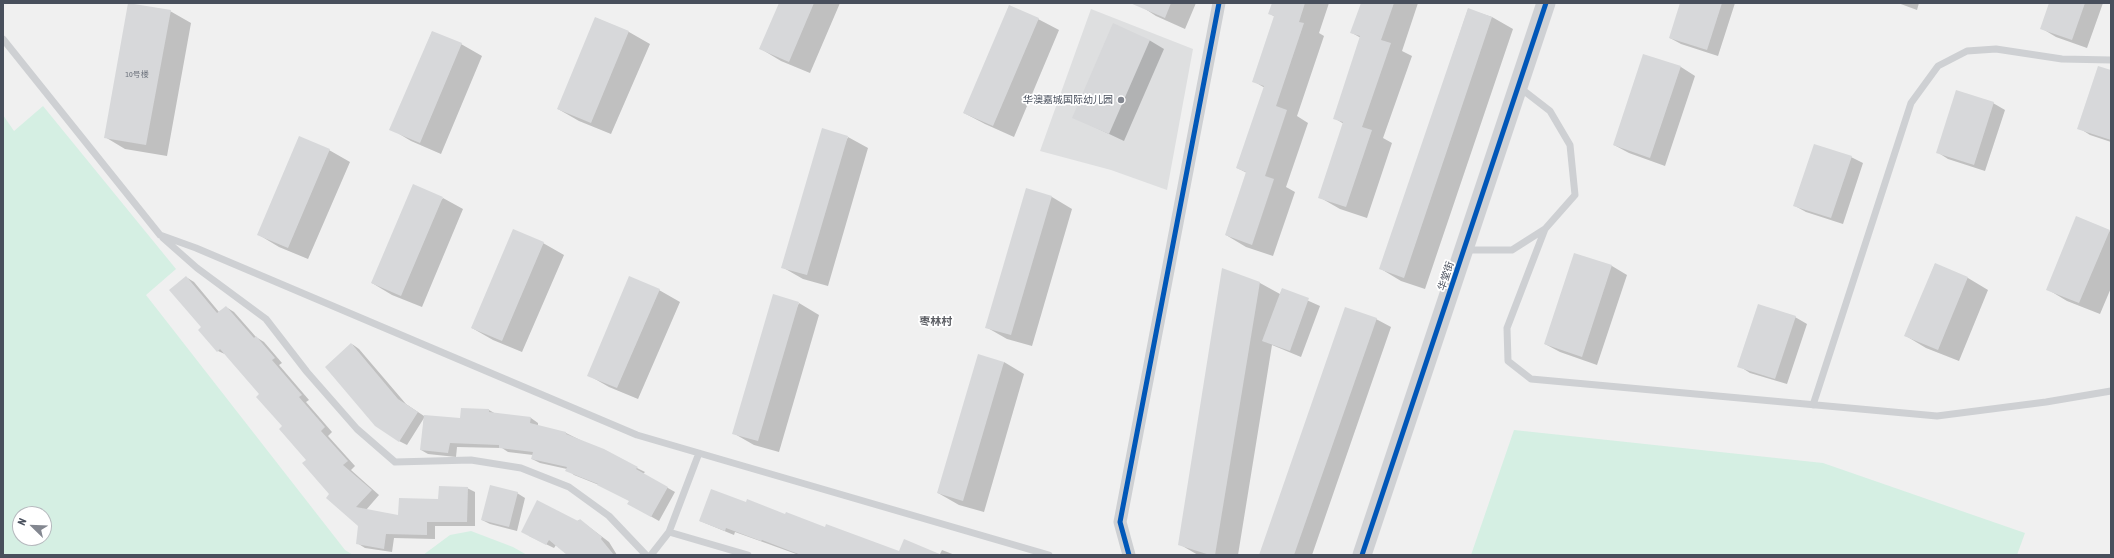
<!DOCTYPE html>
<html>
<head>
<meta charset="utf-8">
<style>
  body { margin:0 }
  #map { position:relative; width:2114px; height:558px; overflow:hidden; background:#f0f0f0; font-family:"Asap Condensed",sans-serif }
  canvas { display:block }
  .frame { position:absolute; inset:0; border:4px solid #484f5c; pointer-events:none }
  .north { position:absolute; left:12px; top:506px; width:40px; height:40px; box-sizing:border-box; background:#fff; border:1px solid #b6b9be; border-radius:50%; rotate:293deg; font-size:11px; font-weight:700; line-height:16px; text-align:center; color:#484f5c }
  .north::after { content:''; display:block; margin:auto; width:14px; height:18px; background:#838790; clip-path:polygon(50% 0,100% 100%,50% 72%,0 100%) }
</style>
</head>
<body>
<div id="map">
<canvas width="2114" height="558"></canvas>
<div class="frame"></div>
<div class="north">N</div>
</div>
<script>
const c = document.querySelector('canvas').getContext('2d');
c.lineJoin = 'round';
function fillPath(path, color) { c.fillStyle = color; c.fill(path, 'evenodd'); }
function stroke(path, color, width, dash) { c.strokeStyle = color; c.lineWidth = width; c.lineCap = dash ? 'butt' : 'round'; c.setLineDash(dash || []); c.stroke(path); }
function label(font, color, halo, rows, align = 'center') {
  c.font = font + ' "Asap Condensed","Noto Sans SC",sans-serif'; c.lineWidth = 3.5; c.setLineDash([]); c.textBaseline = 'middle'; c.strokeStyle = halo; c.fillStyle = color; for (const [text, x, y, turn = 0] of rows) {
    c.save(); c.translate(x, y); c.rotate((+turn || 0) * Math.PI / 180); c.textAlign = isNaN(turn) ? turn : align; if (halo) c.strokeText(text, 0, 0); c.fillText(text, 0, 0); c.restore();
  }
}
fillPath(new Path2D(`
  M1091,9L1193,49L1167,190L1111,170L1040,151Z`), '#dedfe0');
fillPath(new Path2D(`
  M43,106L176,269L146,295L345,550L353,555H3V115L14,131ZM20,514H44V538H20Z
  M1514,430L1823,463L2025,533L2017,555H1471Z
  M471,531L513,547L527,555H423L450,535Z`), '#d5efe3');
fillPath(new Path2D(`
  M780,3H840L810,73L781,61L761,49Z
  M1136,3H1196L1185,29L1156,16Z
  M1273,3H1329L1319,33L1324,36L1297,116L1308,123L1286,187L1295,192L1273,256L1246,247L1226,235L1247,173L1237,168L1265,88L1253,81L1275,17L1269,13Z
  M1362,3H1418L1402,51L1412,56L1383,138L1392,143L1367,218L1340,209L1319,197L1344,124L1334,118L1361,38L1352,33Z
  M1681,3H1735L1718,56L1681,44L1670,38Z
  M1898,3H1919L1917,10Z
  M2050,3H2103L2087,48L2056,37L2041,28Z
  M1468,9L1492,17L1513,29L1425,289L1401,281L1381,269Z
  M170,11L191,23L167,156L125,149L105,137Z
  M596,18L629,32L650,44L611,134L579,121L558,109Z
  M1038,19L1059,30L1014,137L985,124L964,113Z
  M432,32L461,44L482,56L441,154L411,141L391,129Z
  M1149,40L1164,49L1124,141L1073,117Z
  M1644,55L1681,67L1695,76L1665,166L1629,153L1614,145Z
  M2111,71V142L2090,135L2079,128Z
  M1993,103L2005,110L1985,171L1948,159L1937,152Z
  M848,137L868,148L828,286L803,279L782,267Z
  M329,150L350,162L308,259L279,247L259,235Z
  M1851,157L1863,163L1843,224L1806,212L1795,206Z
  M1027,190L1052,197L1072,209L1032,346L1007,339L986,327Z
  M443,198L463,209L422,307L392,295L372,283Z
  M2109,231L2111,232V288L2100,314L2067,301L2047,289Z
  M543,243L564,255L522,352L493,340L472,328Z
  M1575,254L1612,266L1627,275L1597,365L1560,352L1545,344Z
  M1935,264L1968,278L1988,290L1959,361L1926,348L1906,336Z
  M1223,269L1260,283L1280,294L1282,289L1320,306L1301,357L1272,345L1238,555H1198L1179,544Z
  M186,277L194,282L219,312L226,307L234,312L256,337L264,342L282,363L279,365L309,400L306,402L332,432L328,436L355,466L351,470L379,495L366,510L399,516L467,488L475,492V526H435V539L394,538L392,552L365,548L357,543L359,526L331,494L261,394L227,355L218,351L199,330L202,327Z
  M659,290L680,302L638,399L609,387L588,375Z
  M799,303L819,315L779,452L754,445L733,433Z
  M1795,317L1807,324L1787,384L1750,373L1739,366Z
  M1376,319L1391,327L1312,555H1260Z
  M352,344L359,349L406,404L424,416L461,419L462,409L489,410L496,414L531,418L538,423V426L566,433L637,468L645,472L643,474L675,492L659,521L629,504L630,501L599,485L574,475L567,469L540,463L532,459L533,455L508,452L502,448L457,447L456,457L428,454L421,450L424,418L407,445L399,441Z
  M1004,362L1024,374L984,512L959,505L938,493Z
  M517,493L525,498L517,531L490,524L482,520Z
  M747,503L899,552L940,554L942,550L955,555H799L735,532L734,535L700,521Z
  M580,520L609,542L617,555H568L556,545L554,548L529,536Z`), '#0003');
fillPath(new Path2D(`
  M128,3L171,10L146,145L104,138Z
  M779,3H814L789,62L759,49Z
  M1130,3H1171L1165,18Z
  M1272,3H1305L1299,22L1304,23L1276,106L1287,110L1265,176L1274,179L1252,245L1225,235L1246,172L1236,168L1264,86L1252,82L1274,16L1268,14Z
  M1361,3H1394L1381,40L1391,43L1362,127L1372,130L1346,207L1318,198L1343,122L1333,119L1360,36L1350,33Z
  M1680,3H1722L1707,50L1669,38Z
  M2049,3H2085L2072,40L2040,29Z
  M1009,5L1039,18L993,126L963,113Z
  M1468,8L1492,17L1404,278L1379,269Z
  M595,17L629,31L591,123L557,109Z
  M1113,23L1150,40L1109,134L1072,118Z
  M432,31L462,43L420,143L389,130Z
  M1643,54L1681,66L1650,158L1613,145Z
  M2098,66L2111,70V140L2077,129Z
  M1956,90L1994,102L1974,165L1936,153Z
  M822,128L848,136L807,275L781,268Z
  M299,136L330,149L288,248L257,235Z
  M1814,144L1852,156L1831,218L1793,206Z
  M413,184L443,197L401,296L371,283Z
  M1026,188L1052,196L1011,335L985,328Z
  M2076,216L2110,230L2079,303L2046,290Z
  M513,229L544,242L502,341L471,328Z
  M1574,253L1612,265L1582,357L1544,344Z
  M1935,263L1968,277L1938,350L1904,336Z
  M1222,268L1260,282L1215,555H1210L1178,545Z
  M186,276L217,313L226,306L254,338L256,336L275,358L272,360L302,395L299,397L325,427L321,431L348,461L343,465L372,490L356,507L398,515L399,498L438,499L439,486L468,487L467,522H427V535L386,534L384,549L356,544L358,526L326,498L329,494L302,463L306,460L279,429L282,426L256,397L259,394L220,349L217,352L198,330L201,327L169,290Z
  M629,276L660,289L617,388L587,376Z
  M1282,288L1309,298L1290,351L1262,341Z
  M773,294L799,302L758,441L732,434Z
  M1758,304L1796,316L1775,379L1737,367Z
  M1345,307L1377,318L1294,555H1259Z
  M351,343L398,399L418,412L399,442L375,426L325,367Z
  M978,354L1004,362L963,501L937,493Z
  M461,408L489,409V412L531,417L530,423L566,432V434L604,449L638,467L636,469L668,487L651,517L627,504L629,501L597,485L598,484L565,471L567,467L531,459L533,452L499,448V445L450,443L448,453L420,450L424,415L460,418Z
  M490,485L518,492L509,527L481,520Z
  M711,489L746,502L747,499L785,514L786,512L825,527L826,524L899,551L904,539L942,555H801L762,540L761,541L726,528L725,531L699,521Z
  M537,500L578,521L580,519L602,537L601,539L614,555H567L549,540L546,545L521,532Z`), '#d7d8da');
stroke(new Path2D(`
  M3,39L160,235L196,248L637,435L1049,555
  M1545,229L1507,328L1508,361L1531,379L1937,416L2046,402L2111,391
  M163,238L197,268L266,319L307,372L357,429L395,462L471,460L521,468L569,487L609,516L646,555
  M1464,250H1512L1545,229L1575,195L1570,145L1550,111L1519,87
  M1813,405L1911,103L1938,66L1967,51L1996,49L2062,59L2111,60
  M669,532L748,555
  M651,555L669,532L699,453`), '#ced0d3', 7);
stroke(new Path2D(`
  M1129,555L1120,522L1219,3`), '#ced0d3', 13);
stroke(new Path2D(`
  M1362,555L1546,3`), '#cfd1d4', 19);
stroke(new Path2D(`
  M1129,555L1120,522L1219,3
  M1362,555L1546,3`), '#0057b8', 5);
for (const [x, y, r, color] of [
  [1121,100,4,"#838790"]
]) { const dot = new Path2D(); dot.arc(x, y, r, 0, 2 * Math.PI); c.fillStyle = color; c.fill(dot); stroke(dot, '#fff', 1.5); }
label('8px', '#6d737d', null, [
  ["10号楼",137,74]
]);
label('10px', '#484f5c', '#fff', [
  ["华澳嘉城国际幼儿园",1113,100]
], 'right');
label('10px', '#484f5c', '#fff', [
  ["华堂街",1446,276,-72]
]);
label('bold 11px', '#5c5e64', '#fff', [
  ["枣林村",936,322]
]);
</script>
</body>
</html>
